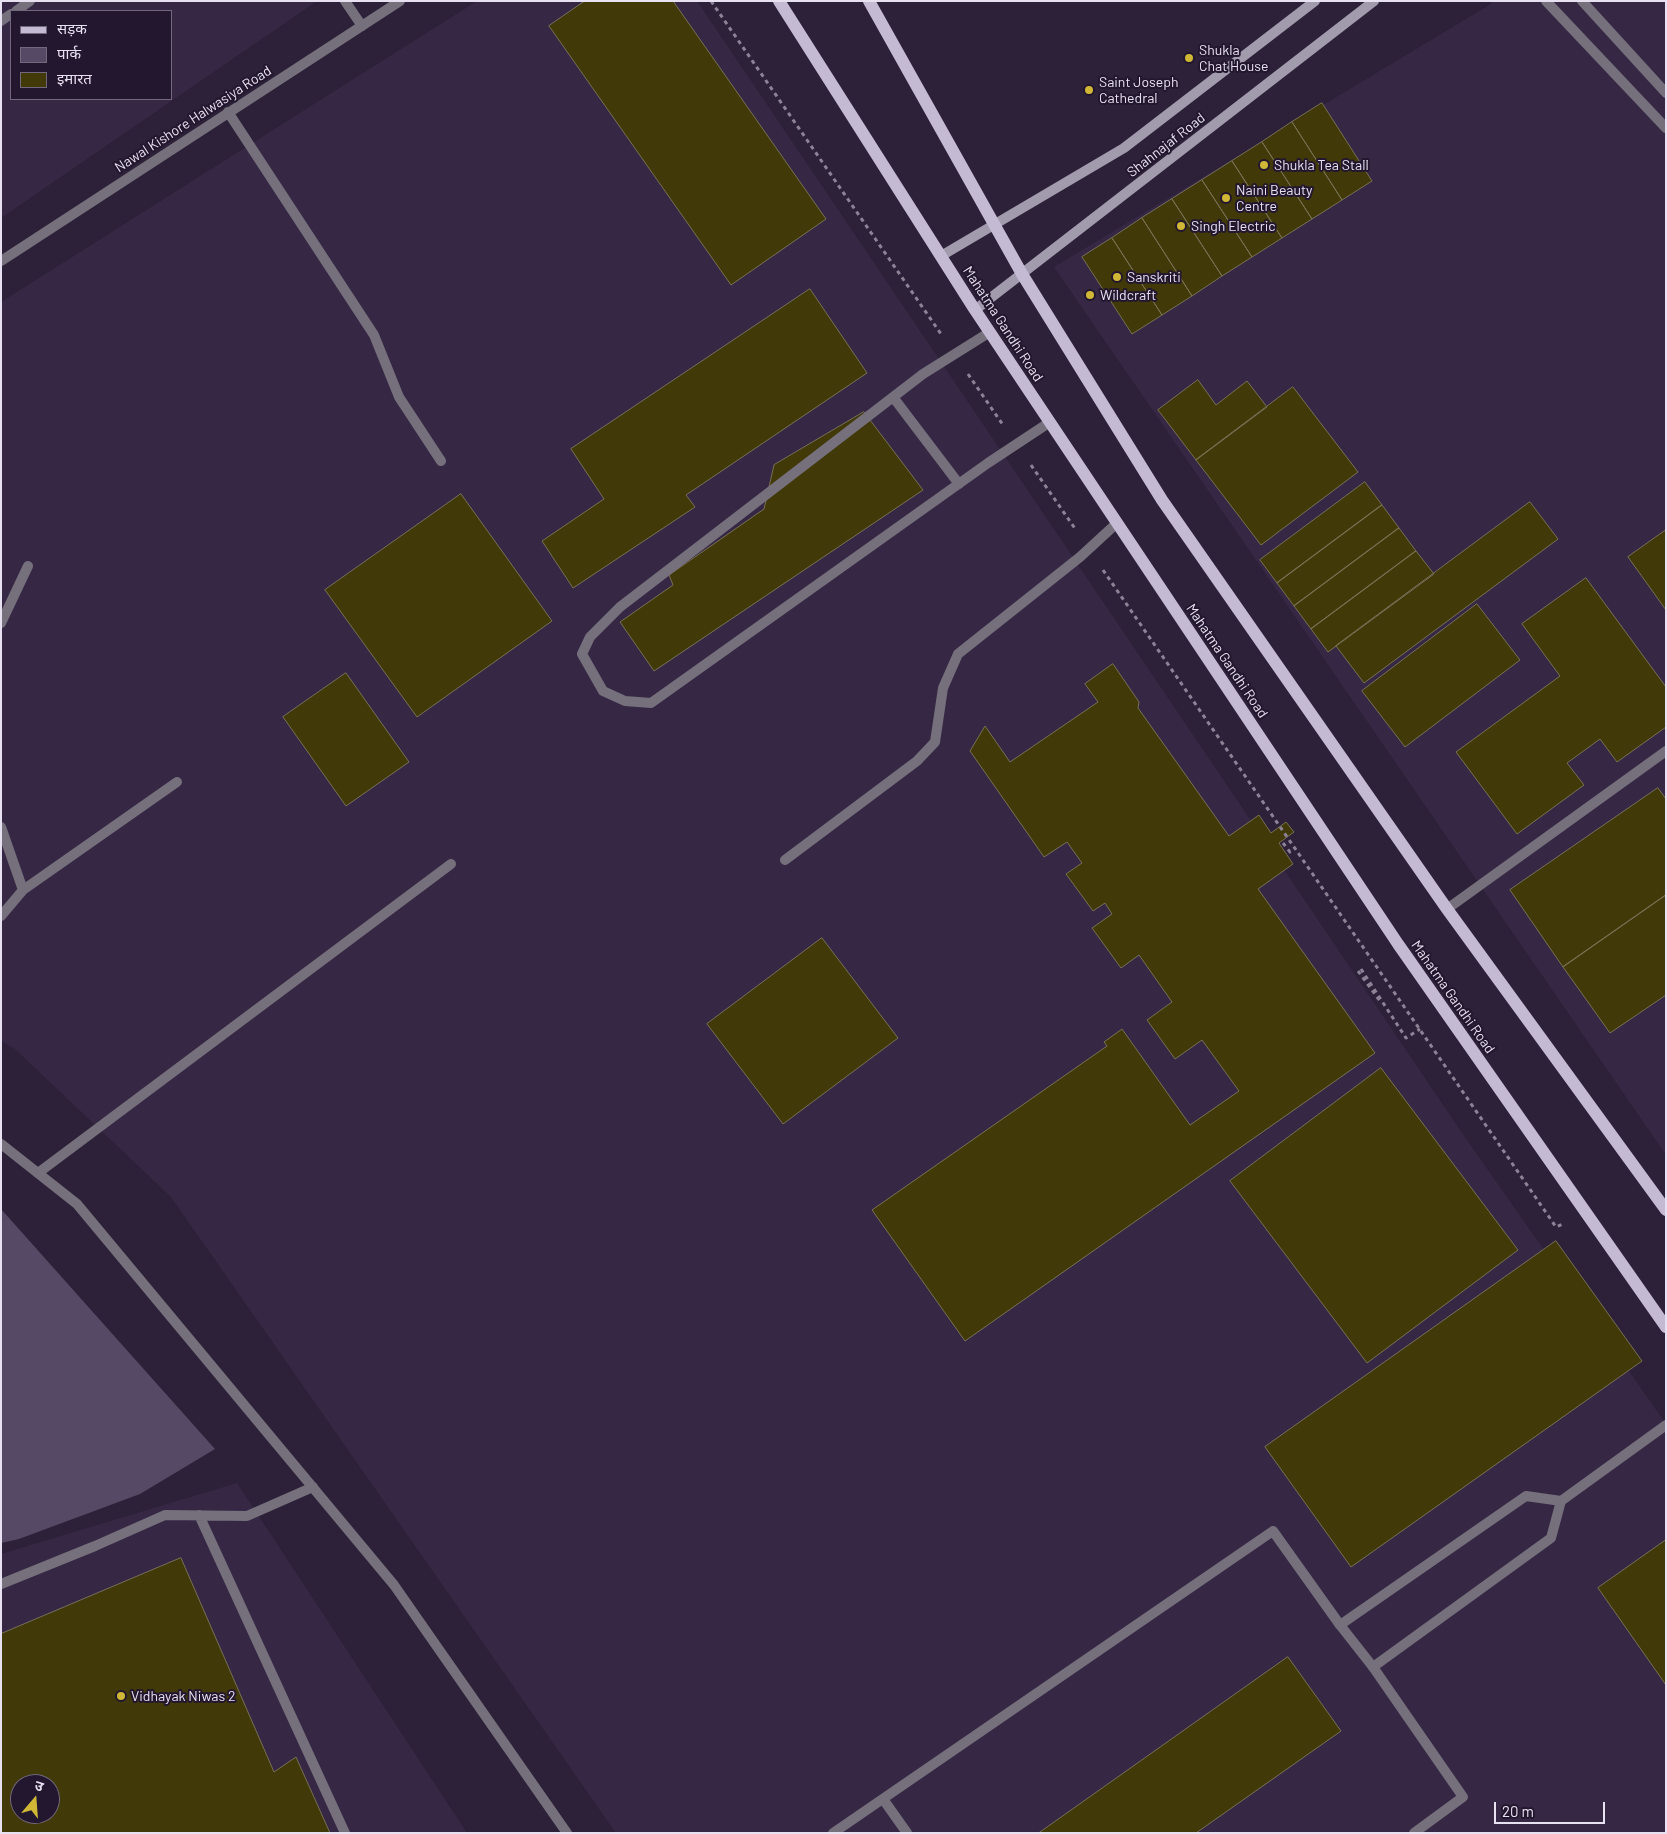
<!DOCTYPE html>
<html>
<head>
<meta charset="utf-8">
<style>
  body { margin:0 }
  #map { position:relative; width:1667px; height:1834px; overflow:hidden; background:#2c2138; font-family:Barlow,"Noto Sans Devanagari",sans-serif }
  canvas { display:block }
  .frame { position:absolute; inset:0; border:2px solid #e8e1f1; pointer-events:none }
  .legend { position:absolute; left:10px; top:10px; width:162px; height:90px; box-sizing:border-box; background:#22172e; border:1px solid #71687c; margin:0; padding:6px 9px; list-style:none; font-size:15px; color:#e8e1f1 }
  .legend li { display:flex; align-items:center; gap:10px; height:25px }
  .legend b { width:25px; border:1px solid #71687c }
  .north { position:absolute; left:10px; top:1774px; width:50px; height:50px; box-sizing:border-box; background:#22172e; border:1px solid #71687c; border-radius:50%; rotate:18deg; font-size:14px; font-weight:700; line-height:20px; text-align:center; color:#e8e1f1 }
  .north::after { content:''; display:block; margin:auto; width:18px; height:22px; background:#d0b836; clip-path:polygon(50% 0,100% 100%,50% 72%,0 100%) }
  .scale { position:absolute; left:1494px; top:1802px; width:111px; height:22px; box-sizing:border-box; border:2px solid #e8e1f1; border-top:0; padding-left:6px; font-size:15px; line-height:18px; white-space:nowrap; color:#e8e1f1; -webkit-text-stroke:4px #22172e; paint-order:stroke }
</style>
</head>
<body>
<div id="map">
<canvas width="1667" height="1834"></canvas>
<div class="frame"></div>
<ul class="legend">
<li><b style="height:6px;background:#c5bad4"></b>सड़क</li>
<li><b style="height:14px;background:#564965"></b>पार्क</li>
<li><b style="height:14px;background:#423909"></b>इमारत</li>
</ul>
<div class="north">उ</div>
<div class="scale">20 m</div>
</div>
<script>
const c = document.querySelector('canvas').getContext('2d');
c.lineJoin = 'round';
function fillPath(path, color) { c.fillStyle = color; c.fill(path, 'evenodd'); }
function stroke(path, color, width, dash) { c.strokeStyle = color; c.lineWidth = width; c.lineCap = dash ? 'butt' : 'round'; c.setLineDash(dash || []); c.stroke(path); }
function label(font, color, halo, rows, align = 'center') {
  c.font = font + ' Barlow,sans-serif'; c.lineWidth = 4; c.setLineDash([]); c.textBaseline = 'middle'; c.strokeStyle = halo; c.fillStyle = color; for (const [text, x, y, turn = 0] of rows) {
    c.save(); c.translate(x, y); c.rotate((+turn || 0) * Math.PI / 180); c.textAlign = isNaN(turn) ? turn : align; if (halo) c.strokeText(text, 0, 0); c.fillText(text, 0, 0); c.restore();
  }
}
fillPath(new Path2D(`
  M1,1H317L1,218ZM11,11H171V99H11Z
  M477,1H697L1462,1133L1666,1424V1833H616L171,1197L15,1049L1,1041V302Z
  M1492,1H1666V1155L1054,267L1491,4Z
  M237,1483L467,1833H1V1554ZM20,1784H50V1814H20Z`), '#362845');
fillPath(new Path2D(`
  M1,1209L215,1449L140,1494L19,1539L1,1543Z`), '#564965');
const building = new Path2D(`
  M585,1H673L826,219L731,285L549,26Z
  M1322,103L1372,181L1342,200L1292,122Z
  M1292,122L1342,200L1312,219L1262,142Z
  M1262,142L1312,219L1282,238L1232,161Z
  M1232,161L1282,238L1252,257L1202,180Z
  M1202,180L1252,257L1222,276L1172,199Z
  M1172,199L1222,276L1192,296L1142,218Z
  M1142,218L1192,296L1162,315L1112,238Z
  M1112,238L1162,315L1132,334L1082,257Z
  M810,289L867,373L686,495L695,507L573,588L542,541L604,499L571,449Z
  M1198,380L1216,405L1247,381L1267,407L1196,460L1158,410Z
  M1293,387L1358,472L1261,545L1196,460Z
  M864,412L923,490L654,671L620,622L673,585L669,575L764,509L774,465Z
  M1365,482L1382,505L1277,583L1260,560Z
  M461,494L552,621L417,717L325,590Z
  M1530,502L1558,539L1364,683L1336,646Z
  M1382,505L1399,528L1294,606L1277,583Z
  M1399,528L1416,551L1311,629L1294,606Z
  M1666,530V610L1628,557Z
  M1416,551L1434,574L1328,652L1311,629Z
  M1586,578L1666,687V727L1617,762L1600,739L1567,763L1584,785L1517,834L1456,752L1560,676L1522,624Z
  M1477,604L1520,660L1405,747L1362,691Z
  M1113,664L1139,702L1138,708L1229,836L1259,815L1271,833L1286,822L1294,832L1279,843L1293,864L1258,889L1375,1053L965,1341L872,1210L1107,1046L1104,1042L1122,1029L1190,1125L1239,1091L1202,1040L1175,1059L1147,1020L1172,1002L1139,955L1121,968L1092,928L1112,914L1105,903L1093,911L1066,874L1082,863L1067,842L1044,857L970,751L985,726L1010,762L1098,702L1085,684Z
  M346,673L409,762L346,806L283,717Z
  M1658,788L1666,799V895L1563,967L1510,890Z
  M1666,895V995L1610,1033L1563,967Z
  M822,938L898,1038L783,1124L707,1024Z
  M1381,1068L1518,1250L1367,1363L1230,1181Z
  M1556,1241L1642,1361L1351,1567L1265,1447Z
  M1666,1540V1685L1598,1588Z
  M181,1558L274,1772L296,1757L330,1833H1V1634ZM20,1784H50V1814H20Z
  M1288,1657L1341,1731L1196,1833H1039Z`);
fillPath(building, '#423909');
stroke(building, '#777153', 1);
stroke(new Path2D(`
  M711,1L941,334
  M968,374L1003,425
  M1031,465L1076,530
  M1103,570L1556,1227L1563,1224
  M1283,843L1290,852L1295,848
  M1361,969L1406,1038L1420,1029
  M1358,971L1380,1001`), '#8c8397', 3, [4, 4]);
stroke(new Path2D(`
  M990,332L923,374L620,607L590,637L582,654L603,691L625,701L651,703L988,463L1050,422
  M893,397L959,484
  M785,860L917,761L935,742L943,688L958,654L1080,557L1117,523
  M38,1173L451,864
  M1561,1501L1666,1425
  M1340,1625L1526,1496L1561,1501L1551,1538L1373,1667`), '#75707c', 10);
stroke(new Path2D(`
  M345,1L362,26
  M1546,1L1666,128
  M1582,1L1666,93
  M16,11L30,1
  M1,21L11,14
  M228,112L374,335L399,397L441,461
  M1,261L400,1
  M1,623L28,566
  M1,827L23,890
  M1447,909L1666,751
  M1,916L23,890L177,782
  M1,1144L77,1204L394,1585L567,1833
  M199,1515L345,1833
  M1,1584L95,1546L165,1515L247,1516L313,1487
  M883,1799L907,1833
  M833,1833L1273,1531L1340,1625L1373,1667L1463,1797L1414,1833`), '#75707c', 10);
stroke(new Path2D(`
  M941,256L1124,148L1315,1
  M975,310L1374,1`), '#a29aad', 10);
stroke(new Path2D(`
  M779,1L975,310L1398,944L1666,1327
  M869,1L1022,274L1162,500L1447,909L1666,1210`), '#c5bad4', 12);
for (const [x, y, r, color] of [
  [1189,58,5,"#d0b836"],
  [1089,90,5,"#d0b836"],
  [1264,165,5,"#d0b836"],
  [1226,198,5,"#d0b836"],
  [1181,226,5,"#d0b836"],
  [1117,277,5,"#d0b836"],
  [1090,295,5,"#d0b836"],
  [121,1696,5,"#d0b836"]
]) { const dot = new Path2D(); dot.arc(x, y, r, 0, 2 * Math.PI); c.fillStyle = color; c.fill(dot); stroke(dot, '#22172e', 2); }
label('14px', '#e8e1f1', '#22172e', [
  ["Shukla",1199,50],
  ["Chat House",1199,66],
  ["Saint Joseph",1099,82],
  ["Cathedral",1099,98],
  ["Shukla Tea Stall",1274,165],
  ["Naini Beauty",1236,190],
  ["Centre",1236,206],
  ["Singh Electric",1191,226],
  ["Sanskriti",1127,277],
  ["Wildcraft",1100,295],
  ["Vidhayak Niwas 2",131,1696]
], 'left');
label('14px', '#e8e1f1', '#22172e', [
  ["Nawal Kishore Halwasiya Road",193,119,-33],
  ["Shahnajaf Road",1166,145,-38],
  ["Mahatma Gandhi Road",1003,324,57],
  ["Mahatma Gandhi Road",1227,661,56],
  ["Mahatma Gandhi Road",1453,997,55]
]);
</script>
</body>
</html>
